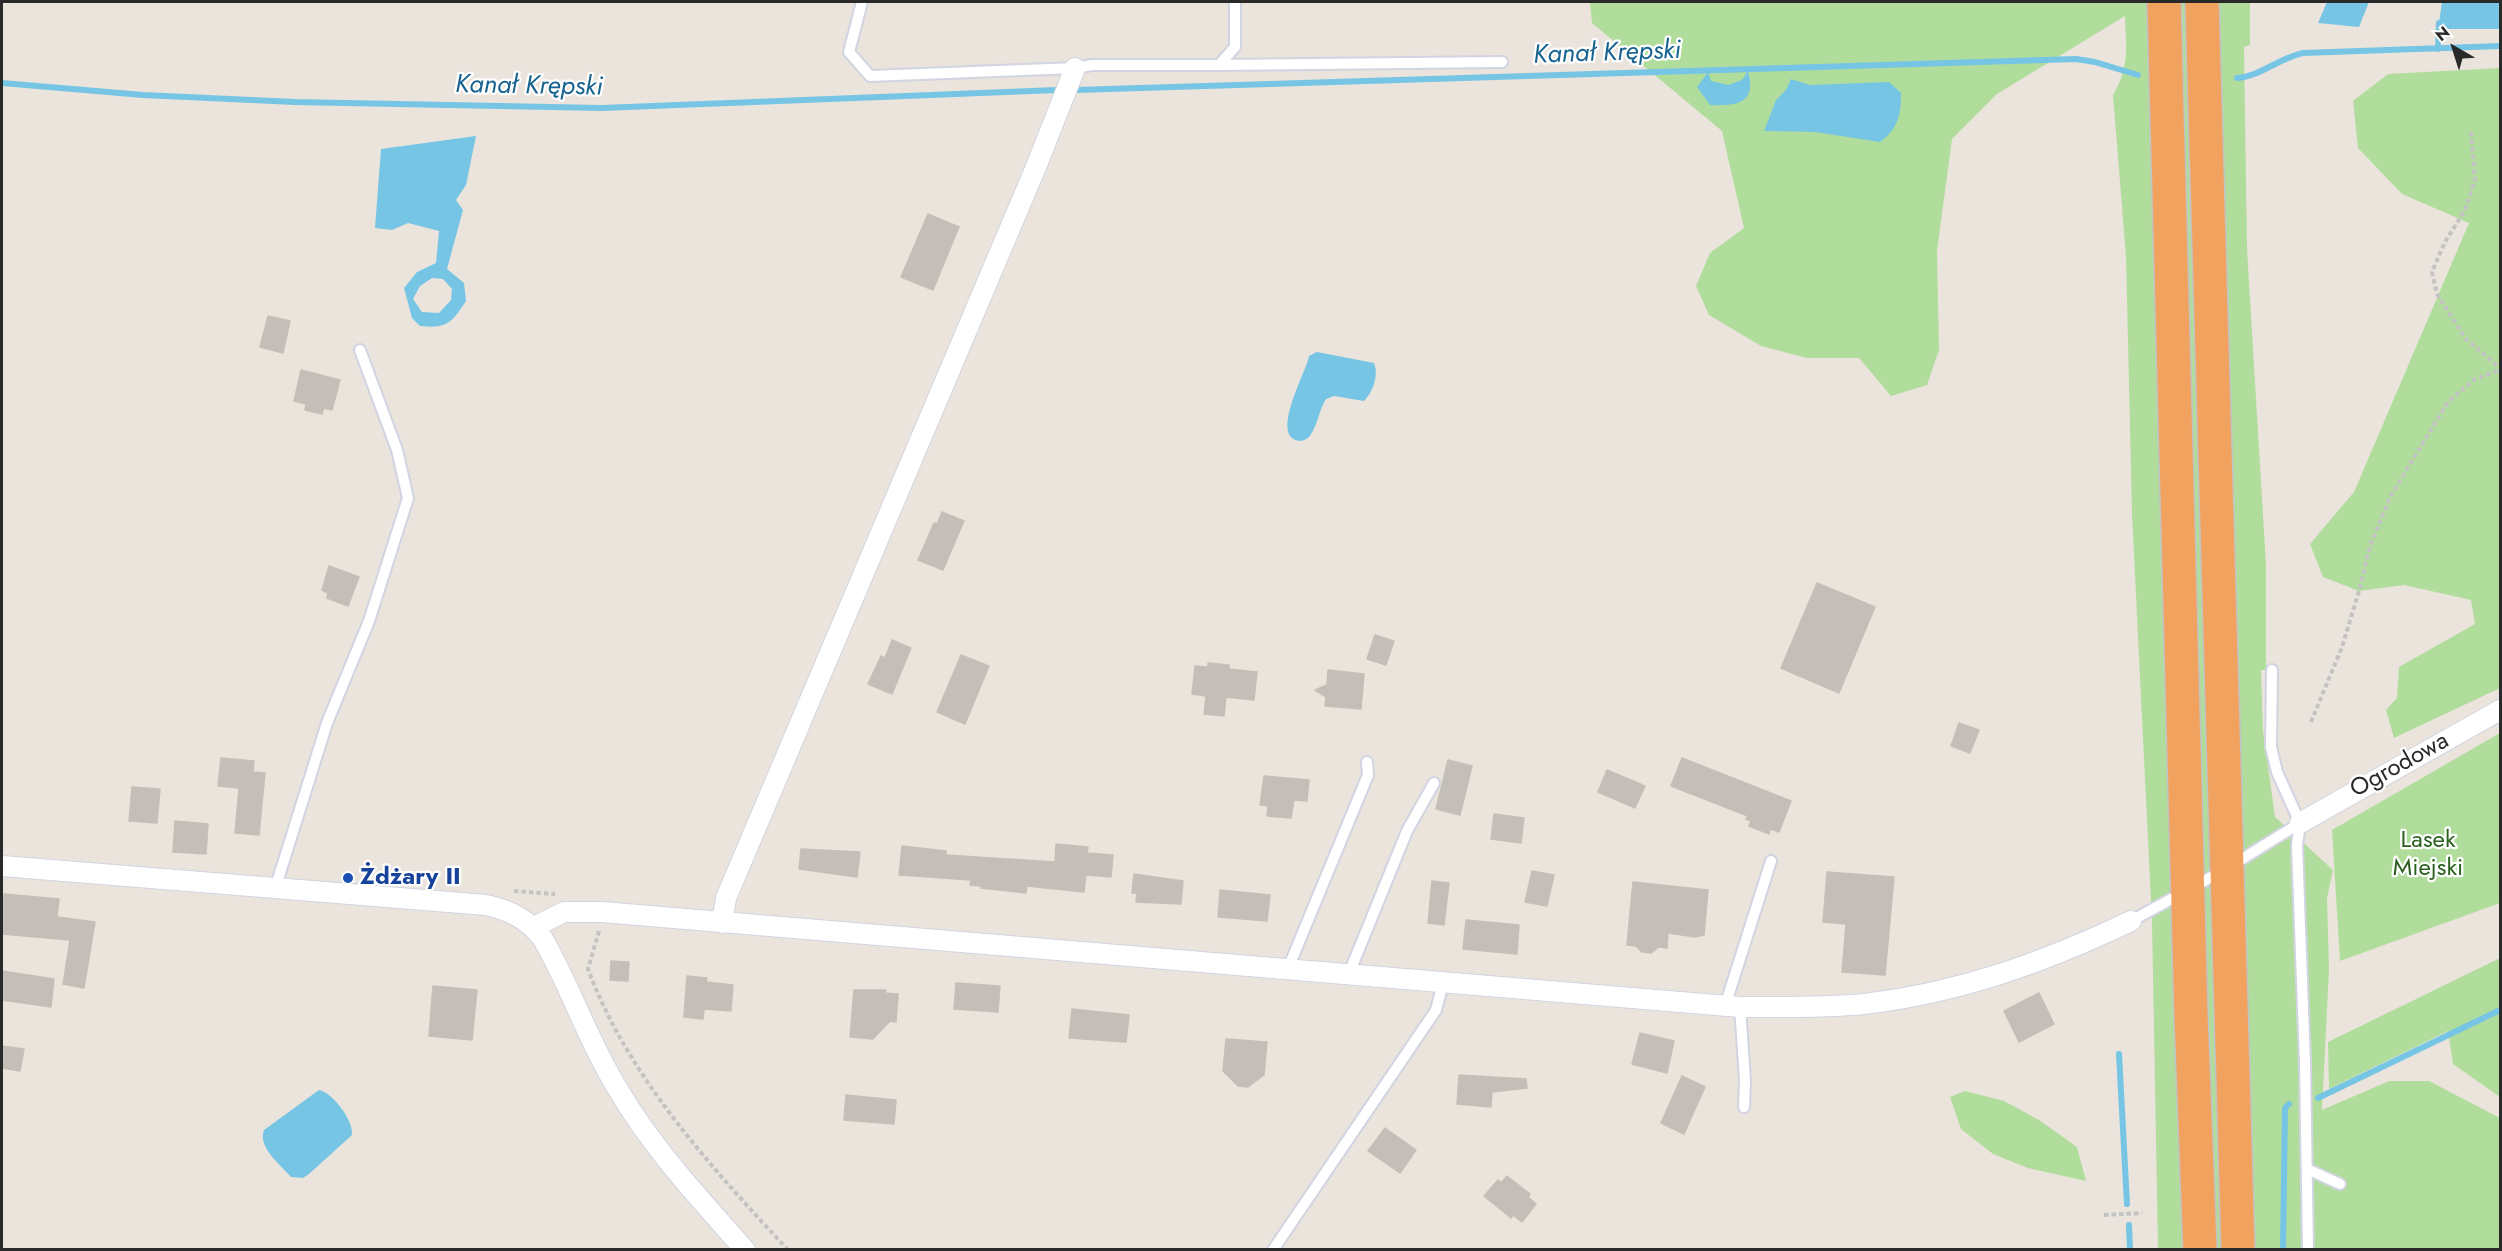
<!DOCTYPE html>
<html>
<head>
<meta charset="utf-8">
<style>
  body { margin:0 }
  #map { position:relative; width:2502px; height:1251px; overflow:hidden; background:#eae4dc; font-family:Jost,sans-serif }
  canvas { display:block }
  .frame { position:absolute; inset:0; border:3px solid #292929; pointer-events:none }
  .north { position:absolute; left:2424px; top:18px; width:60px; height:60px; -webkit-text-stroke:4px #fff; paint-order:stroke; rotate:321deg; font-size:16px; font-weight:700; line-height:24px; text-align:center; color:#292929 }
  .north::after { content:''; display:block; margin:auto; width:21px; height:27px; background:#292929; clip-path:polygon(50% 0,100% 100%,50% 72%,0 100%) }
</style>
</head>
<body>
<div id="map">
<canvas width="2502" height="1251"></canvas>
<div class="frame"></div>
<div class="north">N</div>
</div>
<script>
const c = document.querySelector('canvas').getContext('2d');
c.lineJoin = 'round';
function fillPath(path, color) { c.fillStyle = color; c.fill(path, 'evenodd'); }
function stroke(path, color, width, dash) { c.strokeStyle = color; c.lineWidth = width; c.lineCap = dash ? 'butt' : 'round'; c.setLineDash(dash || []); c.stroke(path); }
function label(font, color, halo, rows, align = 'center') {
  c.font = font + ' Jost,sans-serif'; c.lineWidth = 4.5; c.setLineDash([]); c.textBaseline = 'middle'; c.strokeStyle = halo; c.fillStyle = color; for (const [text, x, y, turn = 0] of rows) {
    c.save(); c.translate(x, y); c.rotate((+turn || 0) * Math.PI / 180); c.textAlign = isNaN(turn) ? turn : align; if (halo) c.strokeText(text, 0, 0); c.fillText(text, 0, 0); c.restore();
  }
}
fillPath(new Path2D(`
  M1590,2H2250V45L2244,47L2247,249L2266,565V670H2261L2263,731L2275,817L2333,870L2327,898L2329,969L2322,1110L2389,1081H2429L2500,1118V1249H2158L2152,921L2132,514L2126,257L2113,95C2130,66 2126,48 2125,16L1997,94L1952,139L1937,251L1939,350L1927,385L1891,396L1859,358H1807L1761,346L1709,315L1696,286L1710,253L1744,228L1722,131L1592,23Z
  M2500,68V688L2394,738L2386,710L2397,698L2399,667L2475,624L2471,600L2404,585L2359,591L2323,577L2310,544L2354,492L2469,223L2402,194L2358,148L2353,101L2388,74Z
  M2500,733V903L2340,961L2332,830Z
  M2500,958V1097L2453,1064L2448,1031L2329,1089L2328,1042Z
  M1965,1091L2004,1101L2039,1120L2077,1147L2086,1181L2028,1168L1993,1154L1961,1129L1950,1097Z`), '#b1dd9c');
fillPath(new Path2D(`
  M2327,2H2369L2359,27L2318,23Z
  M2442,2H2500V29H2443L2439,23Z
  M1748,71C1757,104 1737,106 1710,105L1697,87L1708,72L1711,81L1728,85L1742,80Z
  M1791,79L1810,85L1889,82L1901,93C1901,115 1898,129 1880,142L1815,132L1764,131L1776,100L1786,90Z
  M476,136L466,185L456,200L463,210L447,269L464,283L466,301C452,322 448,329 420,326L412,318L404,288L417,272L436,263L439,231L408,223L392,230L375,228L381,149ZM432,278L443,279L452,289L451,300L439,313L422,312L413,299L420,286Z
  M1317,352L1374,363C1379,375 1373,392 1364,401L1334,396L1326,399C1319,410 1318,424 1311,434C1309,438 1304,441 1300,441C1268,438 1307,371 1309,356Z
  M319,1090C333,1093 354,1121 352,1135L309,1174L303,1178L291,1177C281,1165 257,1147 264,1130Z`), '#76c5e5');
stroke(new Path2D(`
  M2438,49L2439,23
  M2237,78C2261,76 2279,58 2303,53L2500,46
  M2,83L143,95L295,102L602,108L1057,90
  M1076,90L2076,59L2095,62L2138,75
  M2119,1054L2127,1204
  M2318,1098L2500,1010
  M2129,1225L2130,1250
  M2283,1250L2285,1108L2289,1104`), '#76c5e5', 6);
const building = new Path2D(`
  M928,214L959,227L933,290L901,277Z
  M268,316L290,321L283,353L260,347Z
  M301,370L340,380L332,410L324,408L322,414L305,410L306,404L294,401Z
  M942,512L964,521L943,570L918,560L934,523L937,524Z
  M329,566L359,577L348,606L327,598L328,593L322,590Z
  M1817,583L1875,607L1839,693L1781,668Z
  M1375,635L1394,641L1386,665L1367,659Z
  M892,640L911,648L892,694L868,684L881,656L885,658Z
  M961,655L989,666L965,724L937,712Z
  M1208,663L1229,665V669L1257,672L1254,700L1226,697L1224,716L1204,714L1206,696L1192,694L1195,666L1208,667Z
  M1328,670L1364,674L1361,709L1325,706L1326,697L1315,690L1327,685Z
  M1959,723L1979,730L1970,753L1951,746Z
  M221,758L254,761L253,772L265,773L259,835L235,833L239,788L218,786Z
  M1682,758L1791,801L1779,832L1770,829L1769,834L1749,826L1751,821L1746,819L1748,816L1671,786Z
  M1448,760L1472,766L1460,815L1436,809Z
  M1607,770L1645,786L1635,808L1598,792Z
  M1264,776L1309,780L1307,801L1294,800L1291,818L1267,816L1268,806L1260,805Z
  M132,787L160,789L157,823L129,821Z
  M1494,814L1524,818L1521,843L1491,839Z
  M175,821L208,824L206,854L173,852Z
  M1056,844L1088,847L1087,853L1113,855L1111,877L1086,875L1084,892L1027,886L1026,893L981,888V886L970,885L971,880L899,875L902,846L946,851V855L1055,862Z
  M801,849L860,852L857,877L799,869Z
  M1532,871L1554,875L1547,906L1525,902Z
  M1827,872L1894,877L1885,975L1842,972L1846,924L1823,922Z
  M1134,874L1183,881L1181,904L1136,902L1137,893H1132Z
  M1432,881L1449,883L1444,925L1428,923Z
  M1633,882L1708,890L1704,935L1695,937L1668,933L1667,948L1659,947L1651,953L1642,952L1636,946L1627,945Z
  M1220,890L1270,895L1267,921L1218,917Z
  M4,894L59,899L57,917L95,922L84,988L63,984L70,940L2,934Z
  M1466,920L1519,925L1517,954L1463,949Z
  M611,961L629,962L628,981L610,980Z
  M2,971L54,979L51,1007L2,1000Z
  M687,976L707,978L706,982L733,985L731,1011L704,1009L703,1019L684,1017Z
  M956,983L1000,986L998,1012L954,1009Z
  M433,986L477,990L472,1040L429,1036Z
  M854,990H886L885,993L898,994L896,1022L890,1021L873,1039L850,1037Z
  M2039,993L2054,1024L2019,1042L2004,1011Z
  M1072,1009L1129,1015L1126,1042L1069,1038Z
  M1640,1033L1674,1041L1667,1073L1632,1064Z
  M1226,1039L1267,1042L1264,1075L1248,1087L1238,1086L1223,1071Z
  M2,1046L24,1049L20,1071L2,1068Z
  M1459,1075L1526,1079L1527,1088L1492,1092L1491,1107L1457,1104Z
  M1682,1076L1705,1087L1684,1134L1661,1123Z
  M846,1095L896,1100L894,1124L844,1120Z
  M1385,1128L1416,1150L1400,1173L1368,1151Z
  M1507,1176L1530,1194L1528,1197L1536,1204L1522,1222L1513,1215L1511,1218L1484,1196L1498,1180L1501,1183Z`);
fillPath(building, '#c3beb7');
stroke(building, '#c5c0b6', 1.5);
const lane = new Path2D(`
  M862,2L849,52L870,76L1075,68L1092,65H1219L1235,47V2
  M1219,65L1502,62
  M2272,670L2271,747L2277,772L2300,823L2297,845L2305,1063L2308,1250
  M275,889L327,723L369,621L408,498L397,450L360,350
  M2131,921L2226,869L2300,823
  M1287,971L1368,775L1367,762
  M1348,976L1407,831L1434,783
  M1725,1006L1771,861
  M1740,1007L1745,1080L1744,1107
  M2307,1169L2340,1184
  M1273,1250L1436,1010L1443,983`);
const street = new Path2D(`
  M2300,823L2500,710
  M2,866L486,905C509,910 528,919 543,939C571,988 589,1043 619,1091C653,1149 700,1199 745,1250
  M722,923L726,898L1036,167L1075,68
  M534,927L564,912H602L1740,1007C1781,1007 1823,1008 1864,1004C1959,993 2045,962 2131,921`);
const highway = new Path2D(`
  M2164,2L2191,1015L2200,1250
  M2202,2L2238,1250`);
stroke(lane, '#d1d4e1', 14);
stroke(street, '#d1d4e1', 22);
stroke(highway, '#c3c3c3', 36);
stroke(new Path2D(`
  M2471,132L2475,180L2465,210L2445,242L2432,272L2437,294L2466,339L2500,368
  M2311,722L2342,647L2359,591L2370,546L2390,497L2448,402L2475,379L2500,370
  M514,891L555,894
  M599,931L588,969C628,1077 711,1167 788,1250
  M2104,1215L2142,1213`), '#c3c3c3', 4, [4.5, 3]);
stroke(lane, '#fff', 10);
stroke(street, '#fff', 20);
stroke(highway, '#f2a25f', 33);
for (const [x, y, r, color] of [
  [348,878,6,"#1a4fb4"]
]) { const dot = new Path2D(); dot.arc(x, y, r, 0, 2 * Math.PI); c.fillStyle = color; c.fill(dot); stroke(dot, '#fff', 2); }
label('24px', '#292929', '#fff', [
  ["Ogrodowa",2400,766,-29]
]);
label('24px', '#2b601f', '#fff', [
  ["Lasek",2428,841],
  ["Miejski",2428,869]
]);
label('bold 24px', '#164399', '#fff', [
  ["Żdżary II",360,878]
], 'left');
label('italic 26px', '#17638f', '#fff', [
  ["Kanał Krępski",1607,54,-2],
  ["Kanał Krępski",529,87,1]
]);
</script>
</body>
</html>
